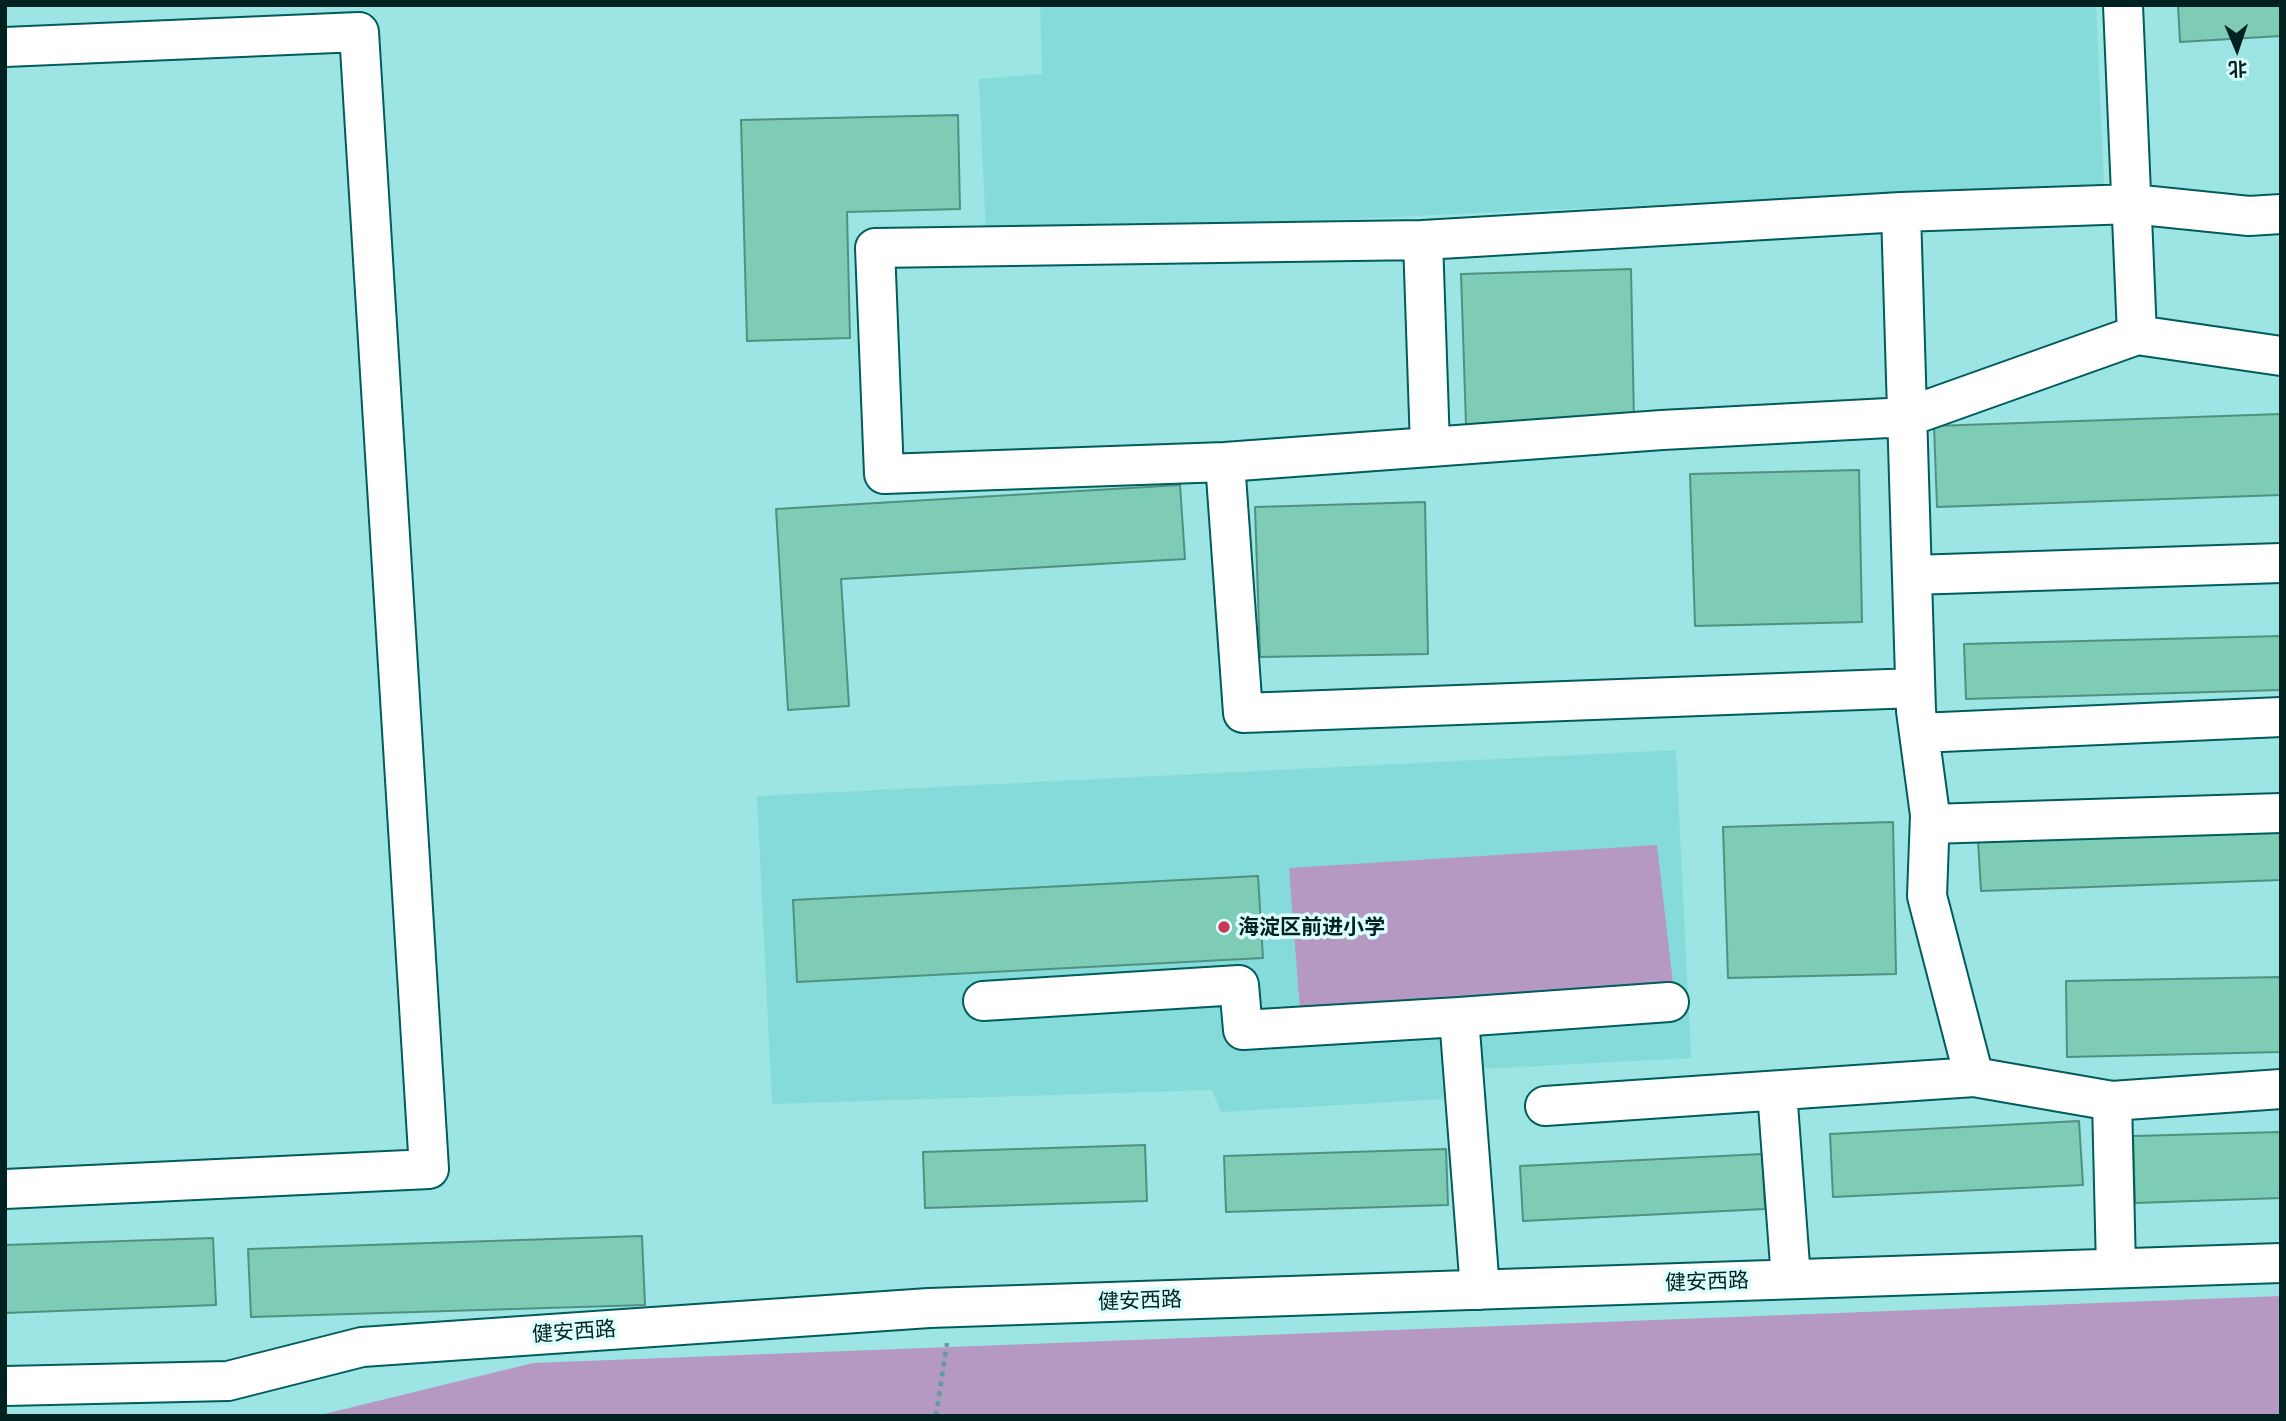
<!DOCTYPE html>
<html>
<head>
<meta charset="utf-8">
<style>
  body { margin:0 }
  #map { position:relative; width:2286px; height:1421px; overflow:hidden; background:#9ce5e4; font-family:"Playfair Display","Noto Sans SC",serif }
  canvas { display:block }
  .frame { position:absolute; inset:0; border:7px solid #022121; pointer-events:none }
  .north { position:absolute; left:2202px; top:14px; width:70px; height:70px; -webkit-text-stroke:5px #dcfffe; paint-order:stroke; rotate:178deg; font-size:19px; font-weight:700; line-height:28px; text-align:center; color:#022121 }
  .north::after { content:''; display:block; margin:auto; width:24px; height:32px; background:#022121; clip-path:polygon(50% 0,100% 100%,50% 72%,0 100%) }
</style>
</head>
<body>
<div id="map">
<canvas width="2286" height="1421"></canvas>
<div class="frame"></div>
<div class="north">北</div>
</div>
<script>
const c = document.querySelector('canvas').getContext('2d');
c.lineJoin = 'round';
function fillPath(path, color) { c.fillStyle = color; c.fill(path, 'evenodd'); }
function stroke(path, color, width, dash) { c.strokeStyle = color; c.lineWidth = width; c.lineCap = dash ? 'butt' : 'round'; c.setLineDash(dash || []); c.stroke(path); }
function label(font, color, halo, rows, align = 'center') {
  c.font = font + ' "Playfair Display","Noto Sans SC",serif'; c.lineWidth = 7; c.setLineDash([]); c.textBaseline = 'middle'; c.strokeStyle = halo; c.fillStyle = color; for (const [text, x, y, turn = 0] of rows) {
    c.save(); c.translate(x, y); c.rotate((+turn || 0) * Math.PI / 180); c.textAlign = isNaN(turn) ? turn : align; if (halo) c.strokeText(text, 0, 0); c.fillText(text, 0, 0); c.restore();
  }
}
fillPath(new Path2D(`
  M1040,5H2096L2104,184L986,236L979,79L1042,74Z
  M1676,750L1691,1058L1443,1071L1444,1099L1221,1112L1212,1090L772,1104L757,796Z`), '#85dbda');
fillPath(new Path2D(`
  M1657,845L1674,992L1301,1022L1289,868Z
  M2281,1296V1416H316L533,1363Z`), '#b599c2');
const building = new Path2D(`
  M2178,5H2281V36L2180,42Z
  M958,115L960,209L847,212L850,338L747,341L741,120Z
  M1631,269L1634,421L1466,424L1461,274Z
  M2281,414V495L1937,507L1934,426Z
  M1859,470L1862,622L1695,626L1690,474Z
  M1180,485L1185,559L841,579L849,706L788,710L776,509Z
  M1425,502L1428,654L1260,657L1255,507Z
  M2281,636V690L1966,699L1964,644Z
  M1893,822L1896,974L1728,978L1723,827Z
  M2281,829V880L1981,891L1978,841Z
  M1258,876L1263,958L797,982L793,900Z
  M2281,977V1052L2067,1057L2066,981Z
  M2079,1121L2083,1185L1833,1197L1830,1134Z
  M2281,1132V1198L2135,1203L2133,1136Z
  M1145,1145L1147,1201L925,1208L923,1152Z
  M1446,1149L1448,1205L1226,1212L1224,1156Z
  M1762,1154L1765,1209L1523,1221L1520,1166Z
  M642,1236L645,1305L251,1317L248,1249Z
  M213,1238L216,1305L5,1313V1245Z`);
fillPath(building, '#7ecbb6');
stroke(building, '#4f9180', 2);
const minor = new Path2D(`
  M5,47L359,32L429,1169L5,1189
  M1901,212L1916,711L1930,815L1927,896L1974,1077L2112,1101L2281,1089
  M2137,335L2281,356
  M1430,447L1423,240L1901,212L2132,204L2249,216L2281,214
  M1225,462L884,474L875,248L1423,240
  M1912,575L2281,563
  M1915,688L1243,713L1225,462L1662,430L1907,417L2137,335L2123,5
  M1919,733L2281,717
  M1930,824L2281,813
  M983,1001L1239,985L1243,1030L1459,1017
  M1777,1091L1791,1279
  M2112,1101L2116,1268
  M1545,1106L1974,1077
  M1480,1290L1459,1017L1669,1002
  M5,1386L228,1381L362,1347L929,1308L2281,1263`);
stroke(minor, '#015c5c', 42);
stroke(new Path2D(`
  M936,1416L947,1343`), '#629c9b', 4.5, [5, 5]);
stroke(minor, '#fff', 38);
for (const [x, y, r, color] of [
  [1224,927,7,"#c93953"]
]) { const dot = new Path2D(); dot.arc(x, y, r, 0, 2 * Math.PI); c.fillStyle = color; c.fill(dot); stroke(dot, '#dcfffe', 2.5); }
label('bold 21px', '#022121', '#dcfffe', [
  ["海淀区前进小学",1238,927]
], 'left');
label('21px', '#022121', '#dcfffe', [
  ["健安西路",1707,1282,-2],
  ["健安西路",1140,1301,-2],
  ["健安西路",574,1332,-4]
]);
</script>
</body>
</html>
